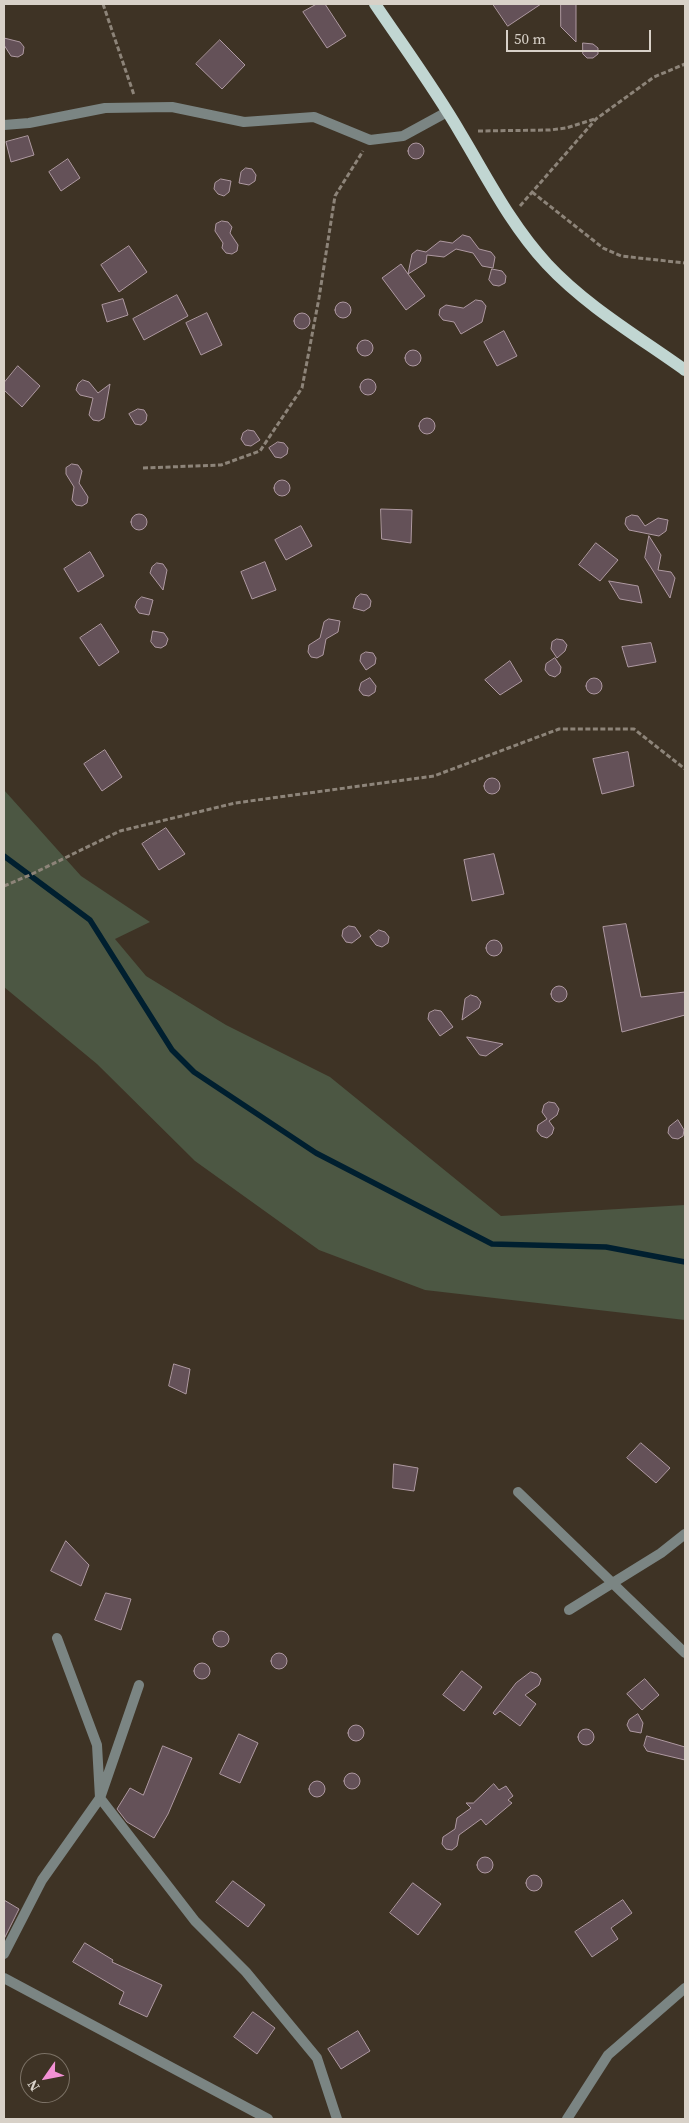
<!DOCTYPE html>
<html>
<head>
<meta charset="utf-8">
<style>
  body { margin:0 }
  #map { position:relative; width:689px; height:2123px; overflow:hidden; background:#3e3325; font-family:"Source Serif 4",serif }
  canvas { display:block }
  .frame { position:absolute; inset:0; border:5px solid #d8d1c8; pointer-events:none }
  .north { position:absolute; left:20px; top:2053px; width:50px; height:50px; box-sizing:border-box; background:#3e3325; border:1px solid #7c7266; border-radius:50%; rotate:237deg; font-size:14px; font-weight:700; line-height:20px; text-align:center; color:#d8d1c8 }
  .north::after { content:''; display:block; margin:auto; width:18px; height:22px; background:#f391d5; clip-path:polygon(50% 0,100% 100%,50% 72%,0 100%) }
  .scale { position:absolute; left:506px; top:30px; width:145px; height:22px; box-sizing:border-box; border:2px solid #d8d1c8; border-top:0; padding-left:6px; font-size:15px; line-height:18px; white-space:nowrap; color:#d8d1c8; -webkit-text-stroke:4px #3e3325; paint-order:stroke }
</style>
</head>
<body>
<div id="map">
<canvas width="689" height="2123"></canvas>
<div class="frame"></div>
<div class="north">N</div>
<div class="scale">50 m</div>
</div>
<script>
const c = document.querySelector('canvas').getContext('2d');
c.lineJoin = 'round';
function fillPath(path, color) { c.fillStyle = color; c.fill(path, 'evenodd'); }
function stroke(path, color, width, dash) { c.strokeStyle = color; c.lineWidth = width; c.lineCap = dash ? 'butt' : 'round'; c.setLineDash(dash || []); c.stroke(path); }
fillPath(new Path2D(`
  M4,790L81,876L150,922L115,939L146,976L226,1025L330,1077L501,1216L685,1205V1320L425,1290L319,1250L195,1161L97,1064L4,987Z`), '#4c5743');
stroke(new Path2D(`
  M4,856L90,920L172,1050L194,1072L316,1153L492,1244L606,1247L685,1262`), '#001f2f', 5.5);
const building = new Path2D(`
  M317,4H325L346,36L327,48L303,12Z
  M493,4H541L508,26Z
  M561,4H576V42L561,27Z
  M4,38L20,42L24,47L23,54L18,57L11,56L4,45Z
  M220,40L245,65L222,89L196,64Z
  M583,43L593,44L598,48V54L593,58H587L583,54Z
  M28,136L34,155L11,162L6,142Z
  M408 151a8 8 0 1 1 16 0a8 8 0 1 1-16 0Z
  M68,159L80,178L61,191L49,172Z
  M246,168L252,169L256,175L255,181L249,185L239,183L241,172Z
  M221,179L231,181L229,192L224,196L218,194L214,189L215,183Z
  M222,221L228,222L232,227L230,233L238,245L237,251L232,254L226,253L222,248L223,243L215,231L216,224Z
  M463,235L470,237L479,249L491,252L495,257L493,268L482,266L473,253L456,249L444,257L427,255L426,263L408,274L425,296L406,310L382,278L401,264L408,274L412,254L417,250L426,252L440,241L452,243Z
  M129,246L147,272L119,292L101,265Z
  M492,269L502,271L506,276L505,283L499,286L493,285L489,280Z
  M177,295L188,316L144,340L133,319Z
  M123,299L128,315L107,322L102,305Z
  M476,300L482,301L486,306L482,322L461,334L454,322L443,320L439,315L440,309L446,305L463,308Z
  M335 310a8 8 0 1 1 16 0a8 8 0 1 1-16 0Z
  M207,313L222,345L201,355L186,323Z
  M294 321a8 8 0 1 1 16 0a8 8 0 1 1-16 0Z
  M504,331L517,356L497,366L484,342Z
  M357 348a8 8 0 1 1 16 0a8 8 0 1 1-16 0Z
  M405 358a8 8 0 1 1 16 0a8 8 0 1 1-16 0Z
  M18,366L40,386L22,407L4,390V383Z
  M360 387a8 8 0 1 1 16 0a8 8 0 1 1-16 0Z
  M83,380L89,382L98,393L110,384L104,418L99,421L93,420L89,415L93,398L80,395L76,390L78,384Z
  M138,409L144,410L147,415L146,421L141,425L135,424L129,414Z
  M419 426a8 8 0 1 1 16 0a8 8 0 1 1-16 0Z
  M248,430L254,431L260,440L251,446L245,445L241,439L243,433Z
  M278,442L284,443L288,448L287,454L281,458L275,457L269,448Z
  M72,464L78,465L82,471L79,483L88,497L87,503L82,506L76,505L72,500L74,487L66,474V468Z
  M274 488a8 8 0 1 1 16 0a8 8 0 1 1-16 0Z
  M381,509L412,510L411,543L382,539Z
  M131 522a8 8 0 1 1 16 0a8 8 0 1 1-16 0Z
  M632,515L638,516L645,526L658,518L668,520L666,531L659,536L629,530L625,524L626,518Z
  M301,526L312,546L286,560L275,540Z
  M649,536L661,555L658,570L671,572L675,578L670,598L645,558Z
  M596,543L618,560L600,581L579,565Z
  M90,552L104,576L78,592L64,569Z
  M265,562L276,590L252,599L241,572Z
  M157,563L163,564L167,570L163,590L150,573L152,567Z
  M609,581L638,586L642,603L620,599Z
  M361,594L367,595L371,601L370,607L364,611L353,608L356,598Z
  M142,597L153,600L149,615L139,613L135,607L137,601Z
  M329,619L340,621L338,632L326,639L323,655L317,658L311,657L308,652L309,645L320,638L324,622Z
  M101,624L119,652L99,666L80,638Z
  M153,631L164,633L168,639L166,645L161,648L155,647L151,642Z
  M557,639L563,640L567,645L565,651L557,658L551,649L552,642Z
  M651,643L656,662L628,667L622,647Z
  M366,652L373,653L376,658L375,664L366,670L360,661L361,655Z
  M555,658L561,667L560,673L555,677L549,675L545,670L546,664Z
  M510,661L522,681L500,695L485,680Z
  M370,678L376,686L375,692L369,696L363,695L359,690L361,683Z
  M586 686a8 8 0 1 1 16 0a8 8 0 1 1-16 0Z
  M105,750L122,777L102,791L84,764Z
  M628,752L634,786L602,794L593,759Z
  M484 786a8 8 0 1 1 16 0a8 8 0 1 1-16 0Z
  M166,828L185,854L159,870L142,844Z
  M494,854L504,894L472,901L464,860Z
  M626,924L641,997L685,992V1015L622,1032L603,927Z
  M349,926L355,927L361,936L352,943L346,942L342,936L343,930Z
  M379,930L385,932L389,937L388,943L382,947L376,945L370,937Z
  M486 948a8 8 0 1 1 16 0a8 8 0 1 1-16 0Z
  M551 994a8 8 0 1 1 16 0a8 8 0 1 1-16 0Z
  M471,995L477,997L481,1002L479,1008L462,1020L465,999Z
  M435,1010L441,1011L453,1027L440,1036L428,1019L429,1013Z
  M467,1037L503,1044L486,1056L480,1055Z
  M549,1102L555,1103L559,1109L557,1115L549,1121L554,1128L552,1134L547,1138L541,1136L537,1131L538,1125L547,1119L542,1112L544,1105Z
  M678,1120L684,1130L683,1136L678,1139L672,1138L668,1133L669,1127Z
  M174,1364L190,1369L186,1394L169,1386Z
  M641,1443L670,1468L656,1483L627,1458Z
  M394,1464L418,1468L414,1491L393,1488Z
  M66,1541L89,1565L81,1586L51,1571Z
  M106,1593L131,1599L121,1630L95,1620Z
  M213 1639a8 8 0 1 1 16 0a8 8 0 1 1-16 0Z
  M271 1661a8 8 0 1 1 16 0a8 8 0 1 1-16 0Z
  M194 1671a8 8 0 1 1 16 0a8 8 0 1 1-16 0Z
  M462,1671L482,1687L464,1711L443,1695Z
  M531,1672L537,1674L541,1679L539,1685L525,1695L536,1704L520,1726L500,1711L495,1715L493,1713L516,1683Z
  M645,1679L659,1695L642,1710L627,1694Z
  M638,1714L643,1723L641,1733L630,1731L627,1725L629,1720Z
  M348 1733a8 8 0 1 1 16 0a8 8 0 1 1-16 0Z
  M578 1737a8 8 0 1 1 16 0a8 8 0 1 1-16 0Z
  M239,1734L258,1743L240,1783L220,1774Z
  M647,1736L685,1747V1760L647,1751L644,1746Z
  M163,1746L192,1758L168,1814L154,1838L127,1822L117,1809L130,1788L143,1795Z
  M344 1781a8 8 0 1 1 16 0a8 8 0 1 1-16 0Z
  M309 1789a8 8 0 1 1 16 0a8 8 0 1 1-16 0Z
  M494,1784L499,1790L506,1786L513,1796L508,1800L512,1803L486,1825L481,1819L459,1835L457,1846L452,1850L446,1849L442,1844L443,1837L455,1829L457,1818L471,1808L466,1803H473Z
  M477 1865a8 8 0 1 1 16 0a8 8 0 1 1-16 0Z
  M526 1883a8 8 0 1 1 16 0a8 8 0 1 1-16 0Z
  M233,1881L265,1905L248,1927L216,1902Z
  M413,1883L441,1904L418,1935L390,1913Z
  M4,1900L19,1909L4,1939Z
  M623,1900L632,1913L611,1928L618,1939L592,1957L575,1932Z
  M85,1943L113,1960L112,1962L162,1985L147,2017L119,2004L124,1992L73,1962Z
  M253,2012L275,2028L257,2054L234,2037Z
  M358,2031L370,2051L341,2069L328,2049Z`);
fillPath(building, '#645158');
stroke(building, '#ae99a1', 1);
stroke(new Path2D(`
  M103,4L134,95
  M478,131L550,130L566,128L595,119
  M532,192L603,248L621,256L685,263
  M520,206L596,119L654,77L685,64
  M143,468L221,465L260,451L302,388L319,298L335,196L363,151
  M4,886L30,875L120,831L235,803L434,776L559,729H634L685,769`), '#8d8479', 3, [5, 2.5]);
stroke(new Path2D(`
  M4,125L29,123L105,108L172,107L244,122L314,117L370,140L403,136L447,112
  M518,1492L685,1653
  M569,1610L661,1553L685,1534
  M57,1638L97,1745L100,1798L195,1921L246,1972L317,2058L337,2119
  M4,1954L42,1880L100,1798L139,1685
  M4,1978L268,2119
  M567,2119L608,2055L685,1988`), '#7b8583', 10);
stroke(new Path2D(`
  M375,4C404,47 435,89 461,134C488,179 511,225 547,264C586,306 639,337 685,370`), '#c1d6d2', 12);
</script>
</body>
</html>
